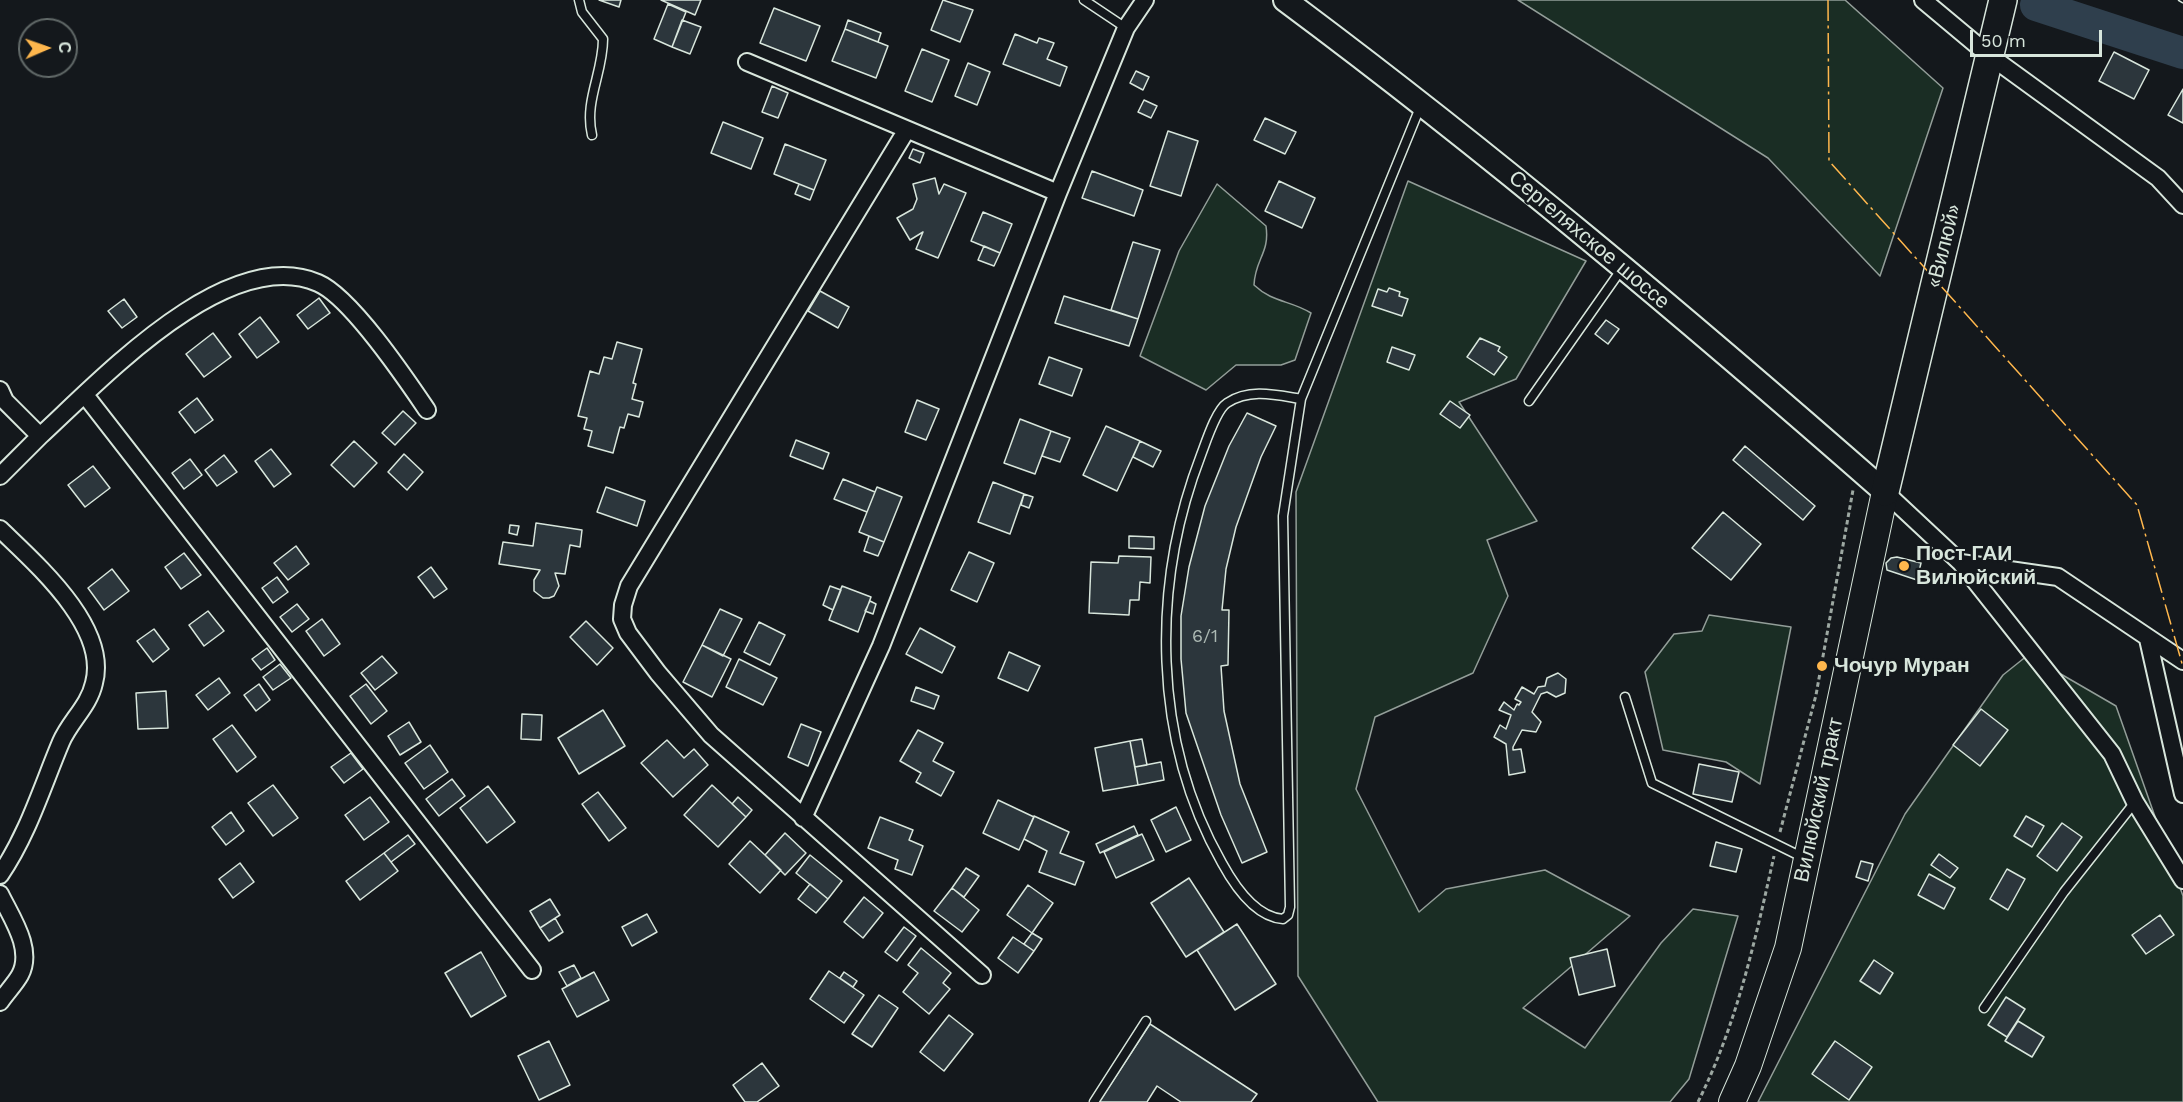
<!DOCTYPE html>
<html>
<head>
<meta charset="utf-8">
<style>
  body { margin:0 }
  #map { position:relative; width:2183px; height:1102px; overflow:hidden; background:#14181c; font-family:"Work Sans",sans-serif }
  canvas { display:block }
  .north { position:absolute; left:18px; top:18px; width:60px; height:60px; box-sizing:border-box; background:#14181c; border:2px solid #626a69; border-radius:50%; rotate:88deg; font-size:16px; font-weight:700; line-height:24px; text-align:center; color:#d8e6dc }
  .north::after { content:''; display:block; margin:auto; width:21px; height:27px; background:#ffb74d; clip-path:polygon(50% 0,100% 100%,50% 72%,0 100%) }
  .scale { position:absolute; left:1970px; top:30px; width:132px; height:27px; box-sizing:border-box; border:3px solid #d8e6dc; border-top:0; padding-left:8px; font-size:18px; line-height:21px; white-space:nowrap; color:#d8e6dc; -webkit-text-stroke:4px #14181c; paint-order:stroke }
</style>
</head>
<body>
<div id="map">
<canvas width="2183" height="1102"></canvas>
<div class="north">С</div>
<div class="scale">50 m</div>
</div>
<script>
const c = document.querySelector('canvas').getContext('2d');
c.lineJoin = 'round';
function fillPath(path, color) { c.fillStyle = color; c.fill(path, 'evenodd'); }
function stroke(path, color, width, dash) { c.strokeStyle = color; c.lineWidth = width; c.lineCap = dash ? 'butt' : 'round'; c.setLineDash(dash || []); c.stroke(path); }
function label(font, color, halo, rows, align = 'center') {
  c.font = font + ' "Work Sans",sans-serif'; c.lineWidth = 4.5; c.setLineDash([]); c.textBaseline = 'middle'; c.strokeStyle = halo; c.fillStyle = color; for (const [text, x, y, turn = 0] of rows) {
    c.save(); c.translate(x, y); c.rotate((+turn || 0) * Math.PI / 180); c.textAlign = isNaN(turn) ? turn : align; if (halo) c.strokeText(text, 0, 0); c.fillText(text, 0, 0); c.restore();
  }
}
const green = new Path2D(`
  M1518,0H1845L1943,88L1880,276L1768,158Z
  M1408,181L1586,261L1516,379L1459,402L1537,521L1487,540L1508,596L1473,673L1375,717L1356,789L1419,912L1446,889L1545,870L1630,916L1523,1008L1585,1048L1661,943L1693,909L1738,916L1689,1079L1670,1102H1378L1298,976L1296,492Z
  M1217,184L1266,226C1270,253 1255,259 1254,285C1273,303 1290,300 1311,313L1295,360L1281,365H1236L1206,390L1140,356L1179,251Z
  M1709,615L1791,627L1760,784L1726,762L1663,750L1645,672L1674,634L1702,631Z
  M2028,655L2116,706L2183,896V1102H1758L1905,814L2003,675Z`);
fillPath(green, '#1a2d24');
stroke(green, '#939e99', 1.5);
stroke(new Path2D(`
  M2036,5L2183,53`), '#2f3f4d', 32);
const building = new Path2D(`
  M599,0H621L619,7Z
  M661,0H701L695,15Z
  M943,0L973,10L960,42L931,30Z
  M668,4L686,12L672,47L654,39Z
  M774,8L820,26L806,61L760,43Z
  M682,20L701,27L690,54L672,47Z
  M848,20L881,33L878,42L845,29Z
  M845,29L888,46L876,78L832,61Z
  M1015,34L1037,43L1039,38L1054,43L1047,59L1067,67L1060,86L1003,64Z
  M922,49L949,60L932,102L905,91Z
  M2114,52L2149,70L2134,99L2099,81Z
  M968,63L990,72L977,105L955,96Z
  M1136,71L1149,77L1143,90L1130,83Z
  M772,86L788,93L778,118L762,112Z
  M2183,89V123L2168,115Z
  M1144,100L1157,106L1151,118L1138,112Z
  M1265,118L1296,132L1285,154L1254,140Z
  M723,122L763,138L751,169L711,153Z
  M1168,131L1198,141L1181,196L1150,186Z
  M785,144L826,160L814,190L774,174Z
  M913,149L924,153L920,163L909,158Z
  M1092,171L1143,190L1134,216L1082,198Z
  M935,178L939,194L944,184L966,193L938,258L916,249L923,232L910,240L897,218L913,209L917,199L913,184Z
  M1279,181L1315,198L1302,228L1265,211Z
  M799,184L814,190L810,200L795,194Z
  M983,212L1012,224L1000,253L971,241Z
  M1133,242L1160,250L1138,319L1111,310Z
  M984,246L1000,253L994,266L978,260Z
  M1389,288L1400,292L1399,296L1408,299L1402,316L1372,306L1378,289L1387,292Z
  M820,291L849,307L838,328L808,311Z
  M1064,296L1138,319L1129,346L1055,323Z
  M319,298L330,313L308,329L297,315Z
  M124,299L137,317L122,328L108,311Z
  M260,317L279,342L257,358L239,334Z
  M1606,320L1619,329L1608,344L1595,334Z
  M213,333L231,357L204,377L186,354Z
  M1480,338L1500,347L1498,351L1507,357L1494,375L1467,357Z
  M617,342L642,349L633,383L636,384L632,399L643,402L639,417L628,414L624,428L620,427L613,453L588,446L592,431L584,429L587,418L578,416L590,371L599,374L604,357L612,359Z
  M1392,347L1415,355L1409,370L1387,362Z
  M1049,357L1082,369L1072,396L1039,384Z
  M197,398L213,420L195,433L179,412Z
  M917,400L939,409L926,440L905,432Z
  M1450,401L1470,415L1460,428L1440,414Z
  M403,411L416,423L395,445L382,433Z
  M1247,413L1276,426L1261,457L1236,527L1226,569L1222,610H1229L1228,665L1221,666L1224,711L1240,784L1267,852L1242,863L1221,815L1186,713L1181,659V616L1189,567L1205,506L1229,446Z
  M1020,419L1051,431L1035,474L1004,463Z
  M1106,426L1140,441L1117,491L1083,475Z
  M1051,431L1070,438L1060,462L1042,456Z
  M796,440L829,453L823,469L790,456Z
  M354,441L377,463L354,487L331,465Z
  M1140,441L1161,451L1153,467L1133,457Z
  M1745,446L1815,506L1803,520L1733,460Z
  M271,449L291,474L274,487L255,461Z
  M404,454L423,472L407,490L388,472Z
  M224,455L237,472L217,486L205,470Z
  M190,459L202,475L184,489L172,473Z
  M93,466L110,488L85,507L68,485Z
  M843,479L875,492L867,512L834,499Z
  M993,482L1024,494L1010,534L978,522Z
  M606,487L645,501L637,526L597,512Z
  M877,487L902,497L884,542L859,532Z
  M1024,494L1033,497L1029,508L1021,505Z
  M1723,512L1761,544L1731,580L1692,548Z
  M536,523L582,530L580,547L570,545L565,574L555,573L559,586L554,596L549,598H543L534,591V580L540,570L499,564L503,542L533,546Z
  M510,525L519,526L517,535L509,533Z
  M869,536L884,542L878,556L864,551Z
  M1129,536L1154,537V549L1129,548Z
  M296,546L309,564L288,580L274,563Z
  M969,552L994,563L977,602L951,590Z
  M184,553L201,575L181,589L165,567Z
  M1119,556L1151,557L1150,583L1140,582L1139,600H1130L1129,615L1089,613L1091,562L1118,563Z
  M1897,557L1921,563L1917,580L1887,570L1886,563L1891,558Z
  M431,567L447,589L434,598L418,577Z
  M112,569L129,591L104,610L88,588Z
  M277,577L288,592L273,603L262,588Z
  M830,586L841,590L833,610L823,605Z
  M842,586L871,597L858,632L829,620Z
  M870,601L876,604L873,614L865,611Z
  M297,604L309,619L292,632L280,617Z
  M720,609L742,619L723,656L702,645Z
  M208,611L224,631L204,646L189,625Z
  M322,619L340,644L324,656L306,631Z
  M586,621L613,648L597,665L570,637Z
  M759,622L785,635L770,665L744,652Z
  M920,628L955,647L942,673L906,654Z
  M154,629L169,649L153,662L137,641Z
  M702,645L731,659L712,697L683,682Z
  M267,648L275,660L261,670L252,659Z
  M1009,652L1040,666L1028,691L998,678Z
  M382,656L397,673L375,690L361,673Z
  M739,659L777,678L763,705L726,687Z
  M280,664L291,678L273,690L263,677Z
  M1558,673L1566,679L1565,693L1556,697L1547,692L1541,694L1532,712L1541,722L1536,732L1522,730L1513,747V750L1521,749L1525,772L1509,775L1506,744L1494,737L1500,725L1506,729L1511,715L1499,710L1504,702L1514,710L1517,704L1519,705L1521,702L1515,699L1522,687L1534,694L1538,687L1545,686L1547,678Z
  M219,678L230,693L208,710L196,695Z
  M259,684L270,700L256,711L244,695Z
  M366,684L387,711L371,724L350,696Z
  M916,687L939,696L934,709L911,701Z
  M166,691L168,728L138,729L136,693Z
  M1981,709L2008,730L1980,766L1953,745Z
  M603,710L625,746L579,774L558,738Z
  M522,714L542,715L541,740L521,739Z
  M409,722L421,742L400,755L388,736Z
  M801,724L821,732L808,766L788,757Z
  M232,725L256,757L237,772L213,739Z
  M918,730L943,743L933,761L954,772L941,796L916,782L921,773L900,761Z
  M1142,739L1147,765L1135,767L1130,741Z
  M667,740L684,758L694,749L708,765L673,797L641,763Z
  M1130,741L1138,785L1103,791L1095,748Z
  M430,745L448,772L424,789L405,763Z
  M351,753L363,769L344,783L331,767Z
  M1161,762L1164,780L1138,785L1135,767Z
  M1699,764L1739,772L1732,802L1693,794Z
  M452,779L465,796L439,816L426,799Z
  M273,785L298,818L273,836L248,803Z
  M712,785L746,817L718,847L684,815Z
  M488,786L515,822L487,843L460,808Z
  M598,792L626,828L609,841L582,804Z
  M370,797L389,822L364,840L345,815Z
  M738,797L752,810L746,817L732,804Z
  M998,800L1034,817L1019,850L983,833Z
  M1176,807L1191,840L1166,852L1151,820Z
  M231,812L244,831L226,845L212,827Z
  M1034,816L1069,832L1060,853L1084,862L1075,885L1039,872L1047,851L1024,839Z
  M2026,816L2044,826L2032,847L2014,836Z
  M880,817L913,830L909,840L923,846L912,875L895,869L898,860L868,848Z
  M2062,823L2082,837L2057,871L2037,856Z
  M1134,826L1138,835L1100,853L1096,844Z
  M785,833L806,853L785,875L765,855Z
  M1142,834L1154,860L1116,878L1104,852Z
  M408,835L415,844L391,862L384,853Z
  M750,841L781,870L760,893L729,864Z
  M1716,842L1742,849L1736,872L1710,866Z
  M384,853L398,871L360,900L346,881Z
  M1939,854L1958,868L1950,878L1931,865Z
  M810,855L842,881L828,899L796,873Z
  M1861,861L1873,864L1868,881L1856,877Z
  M240,863L254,882L233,898L219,879Z
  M966,868L979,876L964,897L952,888Z
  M2007,869L2025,879L2008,910L1990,899Z
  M1929,874L1955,888L1944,909L1918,895Z
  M1189,878L1224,932L1186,957L1151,903Z
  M810,884L828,899L816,913L798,899Z
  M1028,885L1053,903L1032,933L1007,915Z
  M952,888L979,910L962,932L934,911Z
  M864,897L883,913L863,938L844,922Z
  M550,899L560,915L540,928L530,911Z
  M647,914L657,932L632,946L622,927Z
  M2160,915L2174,935L2146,954L2132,935Z
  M555,918L563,932L549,941L540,928Z
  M1237,924L1276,984L1235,1010L1197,950Z
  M904,927L916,936L897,961L885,952Z
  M1032,933L1042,939L1034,951L1024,944Z
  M1013,937L1034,951L1018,973L998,958Z
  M921,948L951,973L943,983L950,989L929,1014L903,992L918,973L908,965Z
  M1607,949L1615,986L1579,995L1570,958Z
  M481,952L506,996L471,1017L445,973Z
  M1874,960L1893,973L1880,994L1860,981Z
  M574,965L581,978L567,986L559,972Z
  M829,971L864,995L844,1023L810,999Z
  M594,972L609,1000L577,1017L562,989Z
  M844,972L857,981L853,987L840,978Z
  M879,995L898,1008L872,1047L852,1034Z
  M2006,997L2025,1009L2007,1037L1988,1025Z
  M949,1015L973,1034L944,1071L920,1052Z
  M2018,1021L2044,1037L2032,1057L2005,1041Z
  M1150,1024L1257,1094L1251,1102H1181L1157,1086L1147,1102H1099Z
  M549,1041L570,1085L539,1100L518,1056Z
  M1835,1041L1872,1067L1849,1100L1812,1074Z
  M762,1063L779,1086L757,1102H745L733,1085Z`);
fillPath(building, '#2c363c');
stroke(building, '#d8e6dc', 1.5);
const service = new Path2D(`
  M579,0L582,12L603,39C603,73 584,101 592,135
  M1084,0L1126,28
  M1301,399C1276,395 1250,388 1227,403C1216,410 1206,442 1201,455C1151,585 1152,740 1222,863C1234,885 1255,917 1283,919L1288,915L1290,907L1283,516L1301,399L1421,105
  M1529,401L1621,270
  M1625,697L1652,783L1804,858
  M1984,1008L2064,892L2135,802
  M1094,1102L1146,1021`);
const minor = new Path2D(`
  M1923,0L1990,56L2158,178L2183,205
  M747,62L1058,193
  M906,131L629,586L623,605L622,619L628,633L658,673L711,735L982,975
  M0,390L5,401L40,436C101,380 227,244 318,283C351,297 406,379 427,410
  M85,395L532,970
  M0,476L40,436
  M1885,492L1961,563L2112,754L2135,802L2183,880
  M0,529C36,564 109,627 94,683C89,706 70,721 61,742C42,787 28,834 0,875
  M1961,563L2058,577L2183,661
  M2148,639L2183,794
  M803,818L881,646L1058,193L1126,28L1145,0
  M0,894C11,917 34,949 20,975C15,984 6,993 0,1002`);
const secondary = new Path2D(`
  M1285,0C1492,154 1690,321 1885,492`);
const primary = new Path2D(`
  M1732,1102L1748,1066L1788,948L1885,492`);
const trunk = new Path2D(`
  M1885,492L2003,0`);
stroke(service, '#d8e6dc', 11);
stroke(minor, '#d8e6dc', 20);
stroke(secondary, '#d8e6dc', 26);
stroke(primary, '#d8e6dc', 28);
stroke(trunk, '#d8e6dc', 30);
stroke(new Path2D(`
  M1780,832L1816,695L1853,490
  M1698,1102C1737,1024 1755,941 1774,856`), '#9da8a2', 3, [4.5, 3]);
stroke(service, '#14181c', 8);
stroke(minor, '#14181c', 16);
stroke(secondary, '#14181c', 22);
stroke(primary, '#14181c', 26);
stroke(trunk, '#14181c', 27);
stroke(new Path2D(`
  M2178,0L2183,3`), '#d8e6dc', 1.5, [8, 3]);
stroke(new Path2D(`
  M1828,0L1829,161L2137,505L2183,667`), '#ffb74d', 1.5, [21, 4.5, 3, 4.5]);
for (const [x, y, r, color] of [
  [1904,566,6,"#ffb74d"],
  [1822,666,6,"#ffb74d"]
]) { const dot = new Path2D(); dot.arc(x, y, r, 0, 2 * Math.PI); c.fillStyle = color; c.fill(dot); stroke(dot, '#14181c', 2); }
label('18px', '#adbab4', null, [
  ["6/1",1205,637]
]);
label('21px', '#d8e6dc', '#14181c', [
  ["Сергеляхское шоссе",1589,240,40],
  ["«Вилюй»",1944,246,-76],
  ["Вилюйский тракт",1819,800,-78]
]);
label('bold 21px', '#d8e6dc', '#14181c', [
  ["Пост ГАИ",1916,554],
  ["Вилюйский",1916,578],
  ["Чочур Муран",1834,666]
], 'left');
</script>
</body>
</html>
